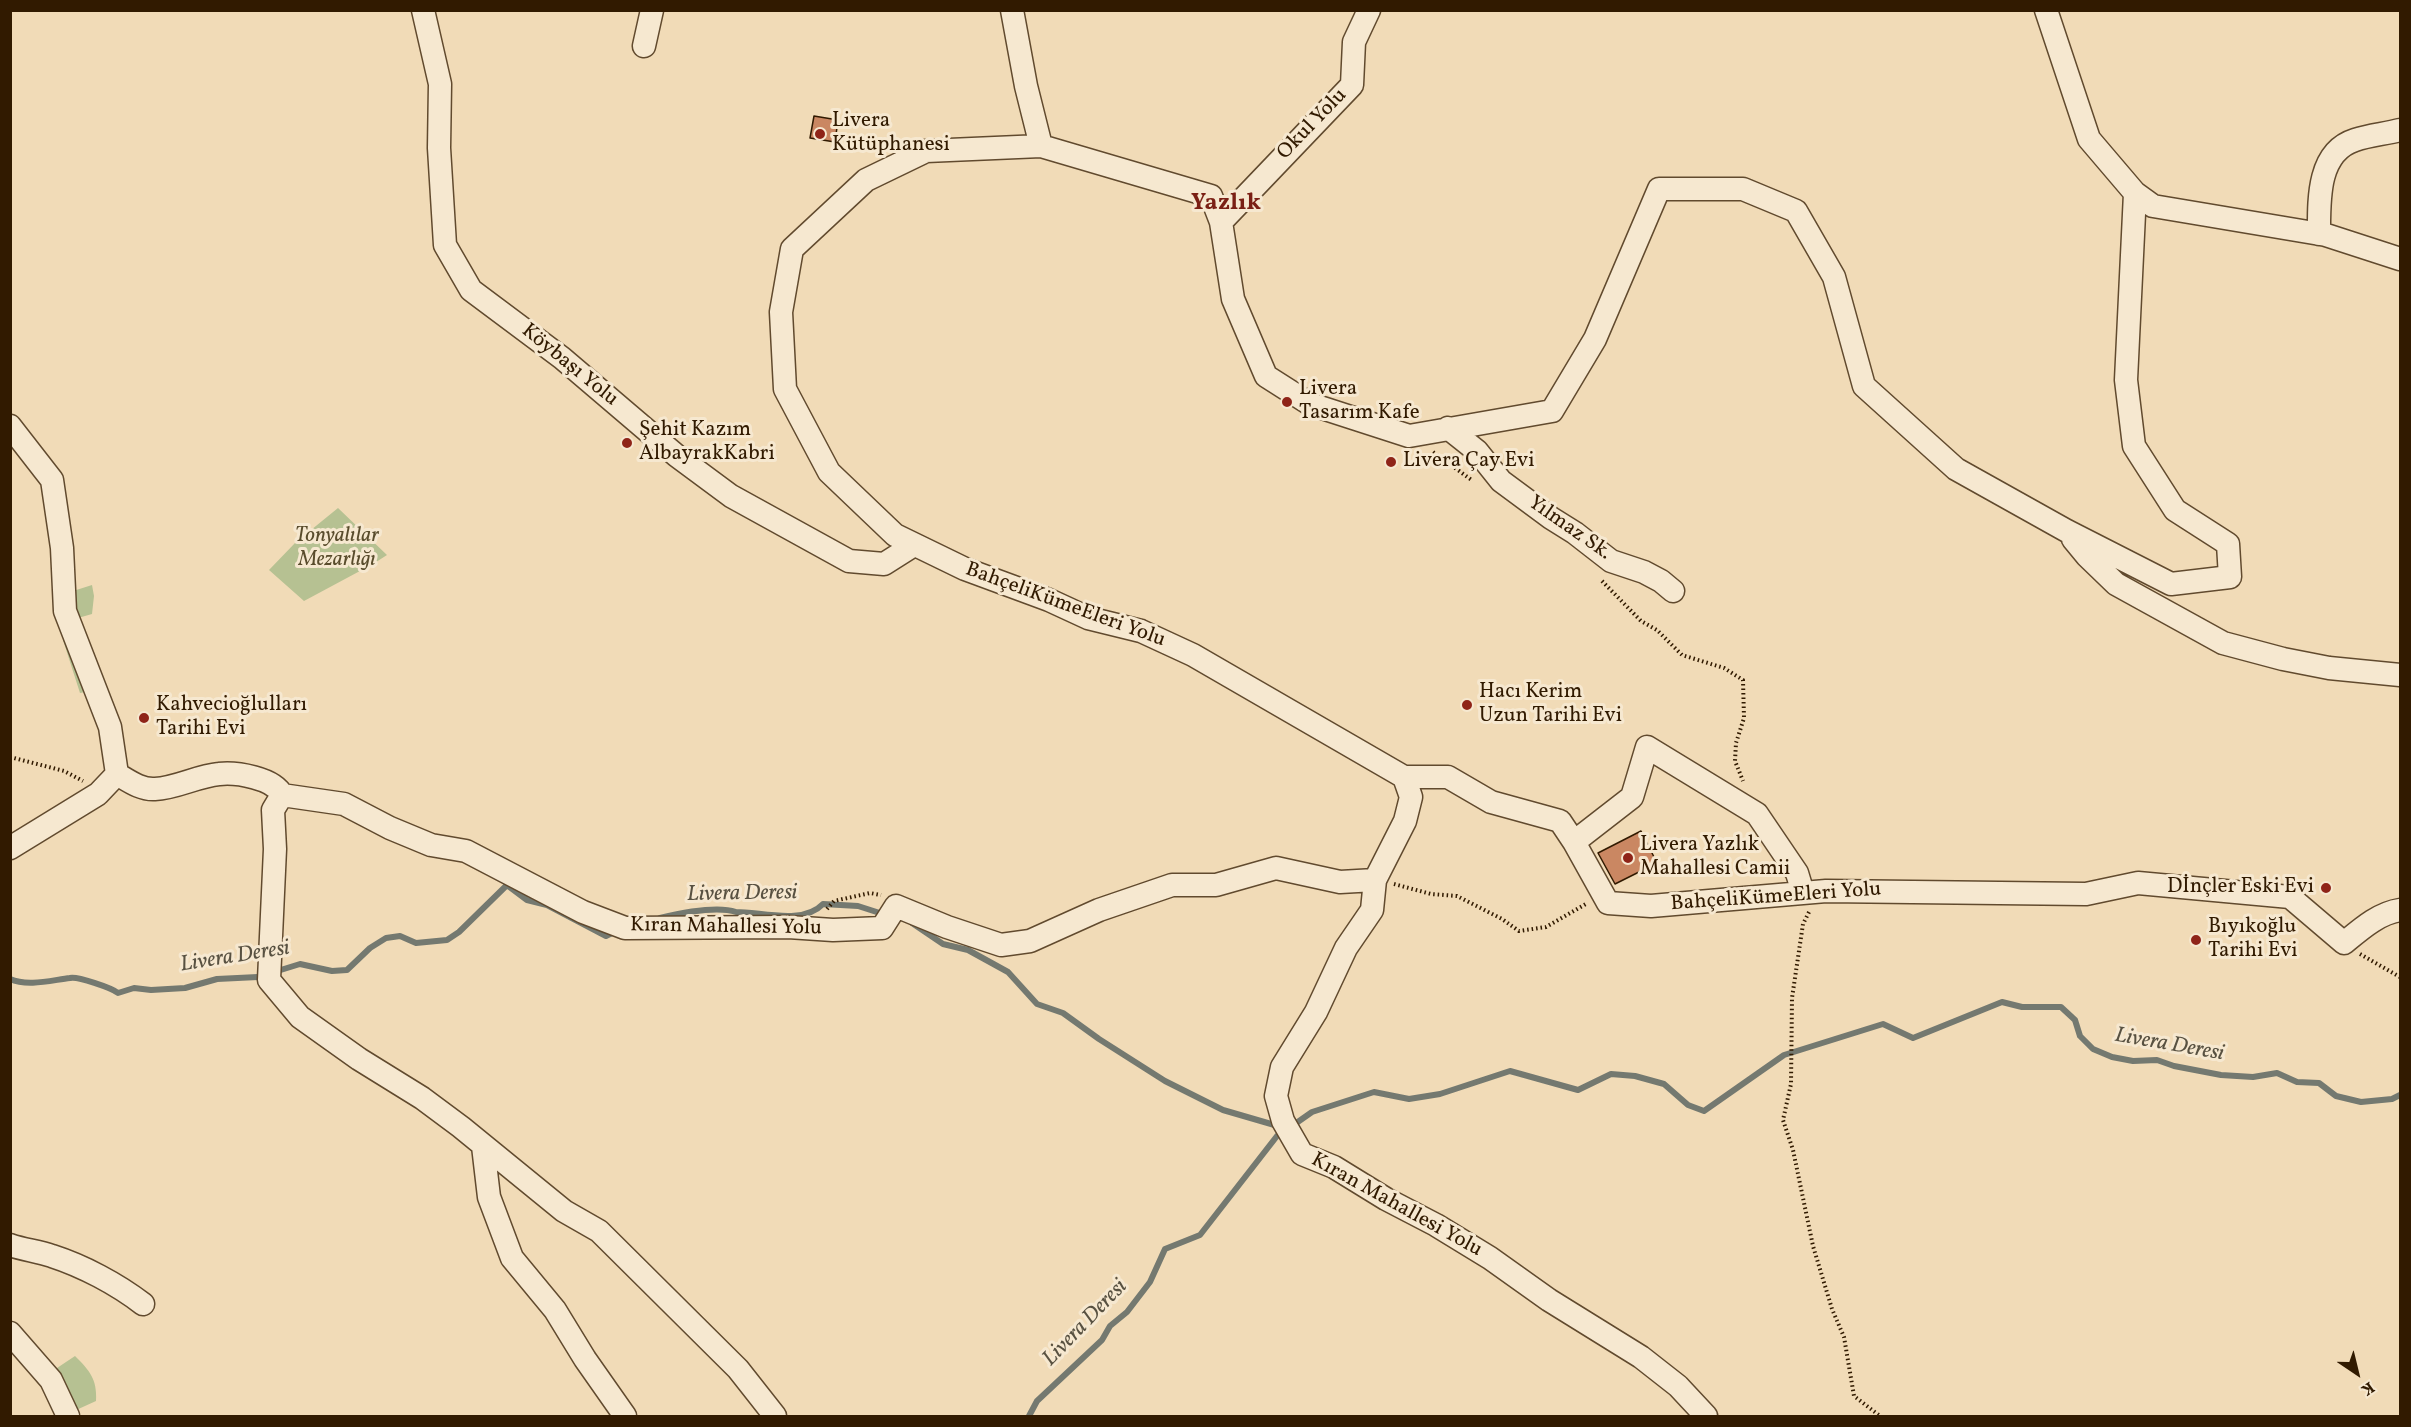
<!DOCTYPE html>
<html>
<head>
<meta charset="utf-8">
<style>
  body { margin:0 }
  #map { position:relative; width:2411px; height:1427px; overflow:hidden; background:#f1dbb7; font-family:Vollkorn,serif }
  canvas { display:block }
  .frame { position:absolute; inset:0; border:12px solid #311a00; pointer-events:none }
  .north { position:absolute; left:2327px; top:1343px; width:60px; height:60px; -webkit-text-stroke:4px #f6e8d0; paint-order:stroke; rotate:145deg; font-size:16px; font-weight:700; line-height:24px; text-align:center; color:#311a00 }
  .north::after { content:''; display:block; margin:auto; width:21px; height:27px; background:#311a00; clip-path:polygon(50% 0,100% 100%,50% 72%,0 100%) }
</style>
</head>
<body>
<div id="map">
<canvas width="2411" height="1427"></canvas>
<div class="frame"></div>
<div class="north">K</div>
</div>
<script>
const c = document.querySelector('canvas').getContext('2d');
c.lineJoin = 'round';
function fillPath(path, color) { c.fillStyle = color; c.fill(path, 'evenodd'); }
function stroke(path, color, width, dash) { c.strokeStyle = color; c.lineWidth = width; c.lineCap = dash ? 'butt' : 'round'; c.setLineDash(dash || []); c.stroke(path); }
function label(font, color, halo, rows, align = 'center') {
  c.font = font + ' Vollkorn,serif'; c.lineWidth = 6; c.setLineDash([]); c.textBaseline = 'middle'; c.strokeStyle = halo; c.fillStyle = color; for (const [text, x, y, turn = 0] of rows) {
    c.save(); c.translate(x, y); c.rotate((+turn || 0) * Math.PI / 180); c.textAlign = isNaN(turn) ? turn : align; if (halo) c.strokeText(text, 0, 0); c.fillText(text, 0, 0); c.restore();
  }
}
fillPath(new Path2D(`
  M338,508L387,555L373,564L304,601L269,570L295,543Z
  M92,585L94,596L92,614L71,620L70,592Z
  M74,635L95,690L80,693L63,640Z
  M75,1356C90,1371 97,1379 96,1401L74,1411L66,1383L54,1370Z`), '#b6c192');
stroke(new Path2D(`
  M660,918C681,913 717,906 736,912C762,912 803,925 823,904L858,906L886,915
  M912,923L943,944L968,950L1008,972L1037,1004L1063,1013L1099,1039L1165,1081L1223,1110L1278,1126
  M10,979C28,987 52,980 70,978C77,976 112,988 118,993L134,988L151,990L185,988L217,979L258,977L300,964L332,971L347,970L370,948L386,938L400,936L416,943L447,940L459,932L507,885L527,900L547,905L606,936L616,931
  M1292,1126L1312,1112L1374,1092L1409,1099L1440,1094L1510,1071L1578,1090L1611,1074L1635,1076L1664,1084L1688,1105L1704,1111L1784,1055L1883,1024L1913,1038L2002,1002L2022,1007H2061L2075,1020L2080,1036L2093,1049L2112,1057L2133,1061L2157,1060L2174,1066L2221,1075L2253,1077L2277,1073L2297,1082L2319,1083L2336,1096L2361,1102L2392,1099L2400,1095
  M1029,1416L1037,1401L1102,1340L1110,1326L1127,1312L1150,1282L1165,1249L1200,1235L1277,1136L1283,1132`), '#747970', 6);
const building = new Path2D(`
  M814,116L838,120L835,142L810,138Z
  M1641,831L1657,863L1615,884L1598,853Z`);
fillPath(building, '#ca8762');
stroke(building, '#311a00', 1.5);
const minor = new Path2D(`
  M423,10L440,84L439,148L445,245L471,290L562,358L677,456L731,496L849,561L884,564L914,545
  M1012,10L1026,86L1041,146
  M2046,10L2089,139L2135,193
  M644,46L652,10
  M1221,222L1352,85L1354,42L1369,10
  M2319,234C2319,201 2317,152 2355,140C2370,135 2385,134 2400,130
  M2400,259L2326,235L2153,206L2135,193L2126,380L2134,446L2175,510L2228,544L2230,577L2171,584L2067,531L1956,469L1864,386L1834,277L1796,211L1743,189H1659L1595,339L1552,411L1409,436L1310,404L1266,376L1233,299L1221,222L1211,196L1041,146L926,151L866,180L792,249L781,312L785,389L829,472L895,535L965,569L1049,600L1088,618L1141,631L1193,655L1404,777H1448L1491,802L1560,821L1574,842L1608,903L1651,906L1826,891L2086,894L2138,883L2290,897L2344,943C2361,929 2379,913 2400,910
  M10,426L52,480L62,548L65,611L110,727L117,774L98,794L10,848
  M1448,428L1477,451L1501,481L1551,518L1575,533L1611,561L1644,572L1661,581L1673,591
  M2073,539L2087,556L2116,584L2223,643L2283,659L2329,668L2400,675
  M117,774C129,781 141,790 155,789C177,788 197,776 219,774C236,772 274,778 282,795
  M1404,777L1411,797L1405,821L1375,880L1372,910L1346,948L1316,1012L1282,1067L1276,1096L1283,1121L1302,1154L1334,1167L1386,1199L1436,1225L1490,1258L1549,1300L1641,1357L1678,1386L1706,1416
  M1574,842L1632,797L1647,747L1757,814L1797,873L1803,893
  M483,1146L489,1197L512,1258L555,1310L585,1359L625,1416
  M10,1245C24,1250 38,1251 52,1256C83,1266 117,1284 143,1304
  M10,1333L51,1380L68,1416
  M775,1416L738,1369L599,1231L564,1211L461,1127L422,1098L359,1059L300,1017L269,980L275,849L273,810L282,795L344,804L390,828L431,845L466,851L583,912L625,928L788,927L833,930L882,928L896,906L947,927L1001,945L1030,941L1099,910L1172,885H1216L1276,868L1340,882L1375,880`);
stroke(minor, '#614a2e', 25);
stroke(new Path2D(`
  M1433,452L1473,481
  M1602,581L1641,621L1657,630L1682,655L1724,668L1743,680L1744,718L1736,743L1735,761L1743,781
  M10,757L64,771L83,781
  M1394,884L1431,894L1457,896L1502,919L1519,931L1546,927L1586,904
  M827,909L834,901L870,893L881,895
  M1809,912L1803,924L1792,998L1791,1084L1783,1120L1793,1150L1813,1246L1832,1309L1844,1337L1854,1396L1880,1416
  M2360,954L2400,977`), '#311a00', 4, [1.5, 3]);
stroke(minor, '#f6e8d0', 22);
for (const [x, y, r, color] of [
  [820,134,6,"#8f2418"],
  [1287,402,6,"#8f2418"],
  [627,443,6,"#8f2418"],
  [1391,462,6,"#8f2418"],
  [1467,705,6,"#8f2418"],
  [144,718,6,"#8f2418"],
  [1628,858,6,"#8f2418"],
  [2326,888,6,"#8f2418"],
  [2196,940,6,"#8f2418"]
]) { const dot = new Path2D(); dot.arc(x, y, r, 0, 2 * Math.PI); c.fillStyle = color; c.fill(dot); stroke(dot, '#f6e8d0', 2); }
label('21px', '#311a00', '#f6e8d0', [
  ["Livera",832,122],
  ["Kütüphanesi",832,146],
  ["Livera",1299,390],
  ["Tasarım Kafe",1299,414],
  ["Şehit Kazım",639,431],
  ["AlbayrakKabri",639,455],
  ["Livera Çay Evi",1403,462],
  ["Hacı Kerim",1479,693],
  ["Uzun Tarihi Evi",1479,717],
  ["Kahvecioğlulları",156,706],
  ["Tarihi Evi",156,730],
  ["Livera Yazlık",1640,846],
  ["Mahallesi Camii",1640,870],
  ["Dİnçler Eski Evi",2314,888,"right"],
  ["Bıyıkoğlu",2208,928],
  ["Tarihi Evi",2208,952]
], 'left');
label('21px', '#311a00', '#f6e8d0', [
  ["Okul Yolu",1313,125,-46],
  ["Köybaşı Yolu",569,366,39],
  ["Yılmaz Sk.",1569,529,35],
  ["BahçeliKümeEleri Yolu",1065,606,20],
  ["BahçeliKümeEleri Yolu",1776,898,-4],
  ["Kıran Mahallesi Yolu",726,928,1],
  ["Kıran Mahallesi Yolu",1396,1206,29]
]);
label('italic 21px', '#594c2c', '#f6e8d0', [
  ["Tonyalılar",337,537],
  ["Mezarlığı",337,561]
]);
label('italic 22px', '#585141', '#f6e8d0', [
  ["Livera Deresi",742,895,-1],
  ["Livera Deresi",235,958,-9],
  ["Livera Deresi",2169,1046,10],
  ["Livera Deresi",1086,1324,-46]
]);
label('bold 24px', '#7a1f14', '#f6e8d0', [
  ["Yazlık",1226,205]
]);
</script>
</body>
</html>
